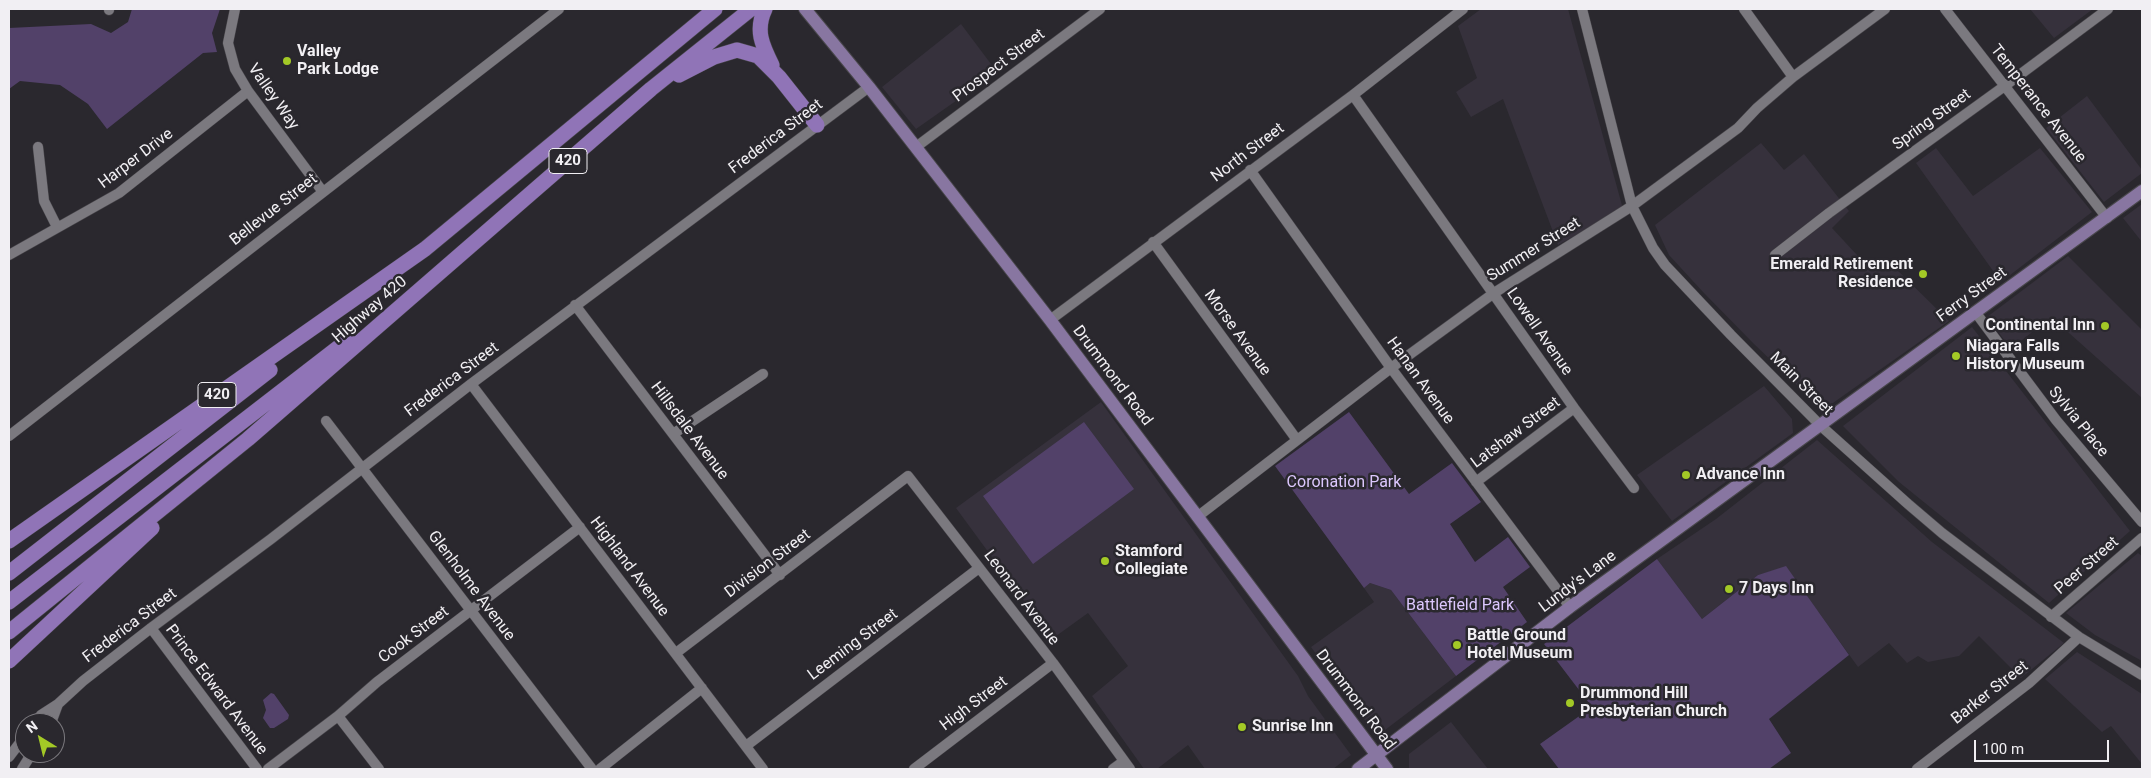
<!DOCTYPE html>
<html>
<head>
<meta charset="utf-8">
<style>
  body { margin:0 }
  #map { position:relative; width:2151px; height:778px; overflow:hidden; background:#2a282e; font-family:Roboto,sans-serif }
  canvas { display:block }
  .frame { position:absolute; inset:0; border:10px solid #f1eff3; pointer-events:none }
  .north { position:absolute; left:15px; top:713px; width:50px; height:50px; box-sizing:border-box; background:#2a282e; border:1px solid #7a787d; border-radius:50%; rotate:324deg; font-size:14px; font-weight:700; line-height:20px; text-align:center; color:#f1eff3 }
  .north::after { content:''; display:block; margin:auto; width:18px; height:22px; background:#a3c926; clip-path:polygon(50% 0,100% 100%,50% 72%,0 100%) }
  .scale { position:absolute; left:1974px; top:740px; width:135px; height:22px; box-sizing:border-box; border:2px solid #f1eff3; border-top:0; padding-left:6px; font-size:15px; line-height:18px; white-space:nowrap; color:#f1eff3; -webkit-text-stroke:4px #2a282e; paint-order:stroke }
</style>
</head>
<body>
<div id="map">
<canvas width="2151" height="778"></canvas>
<div class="frame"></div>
<div class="north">N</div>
<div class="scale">100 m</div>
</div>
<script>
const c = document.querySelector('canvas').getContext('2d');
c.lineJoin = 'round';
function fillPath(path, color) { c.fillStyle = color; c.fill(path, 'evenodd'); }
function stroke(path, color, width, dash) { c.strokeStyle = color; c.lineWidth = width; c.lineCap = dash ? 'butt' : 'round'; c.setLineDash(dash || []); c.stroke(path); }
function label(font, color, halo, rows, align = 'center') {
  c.font = font + ' Roboto,sans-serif'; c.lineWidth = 5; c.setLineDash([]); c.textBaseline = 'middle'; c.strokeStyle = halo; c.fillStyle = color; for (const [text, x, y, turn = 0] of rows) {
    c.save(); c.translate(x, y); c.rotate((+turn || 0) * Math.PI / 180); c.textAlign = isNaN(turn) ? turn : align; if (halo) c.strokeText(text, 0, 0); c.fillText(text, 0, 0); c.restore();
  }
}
fillPath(new Path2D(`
  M1481,9H1568L1623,209L1558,245L1503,99L1471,117L1456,92L1477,78L1458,26Z
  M2030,9H2093L2054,38Z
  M961,24L997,72L916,129L882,87Z
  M2087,96L2142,170V173L2104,202L2046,128Z
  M1761,143L1784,170L1804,154L1849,211L1832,228L1869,268L1885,258L1949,321L1823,410L1754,344L1703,292L1669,255L1655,225Z
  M1936,148L1973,196L2040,148L2092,212L2001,282L1916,163Z
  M2142,204V242L2123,218Z
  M2068,256L2142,330V398L2051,317L2011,349L1987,317Z
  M1972,327L2130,531L2049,603L1899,482L1843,426Z
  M1764,386L1792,419L1793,433L1672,521L1637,475Z
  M1101,402L1298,676L1308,696L1351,755L1333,769H1205L1188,745L1157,769H1144L1092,696L1128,666L1088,613L1052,639L956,508Z
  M1817,440L1932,542L2064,643L2021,678L1979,636L1959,656L1928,662L1918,656L1907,663L1889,643L1858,667L1786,567L1758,575L1702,619L1657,559L1716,519Z
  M2138,553L2142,556V661L2095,635L2066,613Z
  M1370,583L1391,590L1456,676L1385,730L1369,726L1311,647L1374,602L1364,588Z
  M2077,652L2142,694V764L2111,726L2102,732L2045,679Z
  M1451,722L1488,769H1409V754Z`), '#36313c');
fillPath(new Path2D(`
  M132,9H220L212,33L217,52L203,53L107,129L88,104L60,85L20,81L9,89V28L91,24L111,33L128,22Z
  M1349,412L1409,494L1452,463L1481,502L1450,524L1475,562L1508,537L1530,567L1503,587L1527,622L1456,676L1391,590L1370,583L1364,588L1275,466Z
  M1084,422L1134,489L1033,564L983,496Z
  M1657,559L1702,619L1758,575L1786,566L1849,655L1769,719L1791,753L1769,769H1559L1540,744L1592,707L1544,644Z
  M271,693L274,694L289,715L288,719L274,728H270L263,718L266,710L263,700Z`), '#524169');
const minor = new Path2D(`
  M109,9V10
  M235,9L228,43L235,69L248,91L323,192
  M1582,9L1632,206L1653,248L1665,265L1731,335L1821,426L1908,504L1942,533L2079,637L2142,675
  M1744,9L1793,77
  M1945,9L2107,218
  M1353,95L1574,408L1634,488
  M38,147L44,201L57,227
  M916,147L1100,9
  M1250,170L1391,368L1570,607
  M1153,242L1297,440
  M9,255L119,193L248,91
  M1775,255L1829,213L2006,85L2108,9
  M575,305L780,575
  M1976,313L2056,420L2142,522
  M1050,320L1353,95L1463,9
  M471,384L763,769
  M326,421L592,769
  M673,434L763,374
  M9,436L559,9
  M1476,482L1574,408
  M1197,517L1391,368L1494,293L1632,206L1738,128L1757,108L1793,77L1885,9
  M2051,617L2142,538
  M151,628L257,769
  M676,653L908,476L1053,663L1130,769
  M338,716L379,769
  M35,723L41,715L58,704L83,681L151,628L271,539L471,384L869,87
  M51,723L58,704
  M746,746L979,568
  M9,757L25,736
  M22,769L32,753
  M268,769L338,716L377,682L580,527
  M600,769L702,688
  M914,769L1053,663
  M1113,769L1124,761
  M1917,769L2029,683L2079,637`);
const major = new Path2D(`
  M805,9L869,87L1050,320L1387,769
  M1358,769L1570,607L2142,191`);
const highway = new Path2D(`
  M765,9C755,30 762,45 772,65
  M679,75L714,57L737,50L758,56L779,77L817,125
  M9,541L425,249L715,9
  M9,573L270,370
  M9,602L348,340
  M9,632L248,439L651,89L751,9
  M9,661L152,528`);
stroke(minor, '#48464b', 11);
stroke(major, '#48464b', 14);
stroke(highway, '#48464b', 16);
stroke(minor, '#7b797f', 10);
stroke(major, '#8876a1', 12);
stroke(highway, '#9074b7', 15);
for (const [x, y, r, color] of [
  [287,61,5,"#a3c926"],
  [1923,274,5,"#a3c926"],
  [2105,326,5,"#a3c926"],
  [1956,356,5,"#a3c926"],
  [1686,475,5,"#a3c926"],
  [1105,561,5,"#a3c926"],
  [1729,589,5,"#a3c926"],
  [1457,645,5,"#a3c926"],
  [1570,703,5,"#a3c926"],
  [1242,727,5,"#a3c926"]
]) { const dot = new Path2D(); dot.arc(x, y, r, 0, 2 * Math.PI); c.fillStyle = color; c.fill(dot); stroke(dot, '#2a282e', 2); }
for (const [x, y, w] of [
  [568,161,38],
  [217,395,38]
]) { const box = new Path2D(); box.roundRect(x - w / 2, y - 12.5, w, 25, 4); c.fillStyle = '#2a282e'; c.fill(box); stroke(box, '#f1eff3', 1); }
label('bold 15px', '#f1eff3', null, [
  ["420",568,161],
  ["420",217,395]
]);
label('bold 16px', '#f1eff3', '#2a282e', [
  ["Valley",297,52],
  ["Park Lodge",297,70],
  ["Emerald Retirement",1913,265,"right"],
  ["Residence",1913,283,"right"],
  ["Continental Inn",2095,326,"right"],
  ["Niagara Falls",1966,347],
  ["History Museum",1966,365],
  ["Advance Inn",1696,475],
  ["Stamford",1115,552],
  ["Collegiate",1115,570],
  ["7 Days Inn",1739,589],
  ["Battle Ground",1467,636],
  ["Hotel Museum",1467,654],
  ["Drummond Hill",1580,694],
  ["Presbyterian Church",1580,712],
  ["Sunrise Inn",1252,727]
], 'left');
label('16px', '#f1eff3', '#2a282e', [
  ["Prospect Street",999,66,-37],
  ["Valley Way",273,97,55],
  ["Temperance Avenue",2038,104,52],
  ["Spring Street",1932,120,-36],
  ["Frederica Street",776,137,-37],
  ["North Street",1248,153,-37],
  ["Harper Drive",136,159,-37],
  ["Bellevue Street",274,210,-38],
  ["Summer Street",1534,250,-32],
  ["Ferry Street",1972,295,-36],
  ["Highway 420",370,310,-41],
  ["Lowell Avenue",1539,332,55],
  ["Morse Avenue",1237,333,54],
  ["Drummond Road",1112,376,53],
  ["Frederica Street",452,380,-37],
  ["Hanan Avenue",1420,381,54],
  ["Main Street",1801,384,45],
  ["Sylvia Place",2078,422,51],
  ["Hillsdale Avenue",689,431,53],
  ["Latshaw Street",1516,433,-37],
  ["Division Street",768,564,-37],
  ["Peer Street",2087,566,-41],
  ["Highland Avenue",629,567,53],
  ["Lundy's Lane",1578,582,-37],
  ["Glenholme Avenue",471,586,53],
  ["Leonard Avenue",1021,598,53],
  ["Frederica Street",130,626,-37],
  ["Cook Street",414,635,-37],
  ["Leeming Street",853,645,-37],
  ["Prince Edward Avenue",216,690,53],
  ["Barker Street",1990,693,-38],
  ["Drummond Road",1355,700,53],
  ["High Street",974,704,-37]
]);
label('16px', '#dcc7fd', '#2a282e', [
  ["Coronation Park",1344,483],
  ["Battlefield Park",1460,606]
]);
</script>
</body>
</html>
